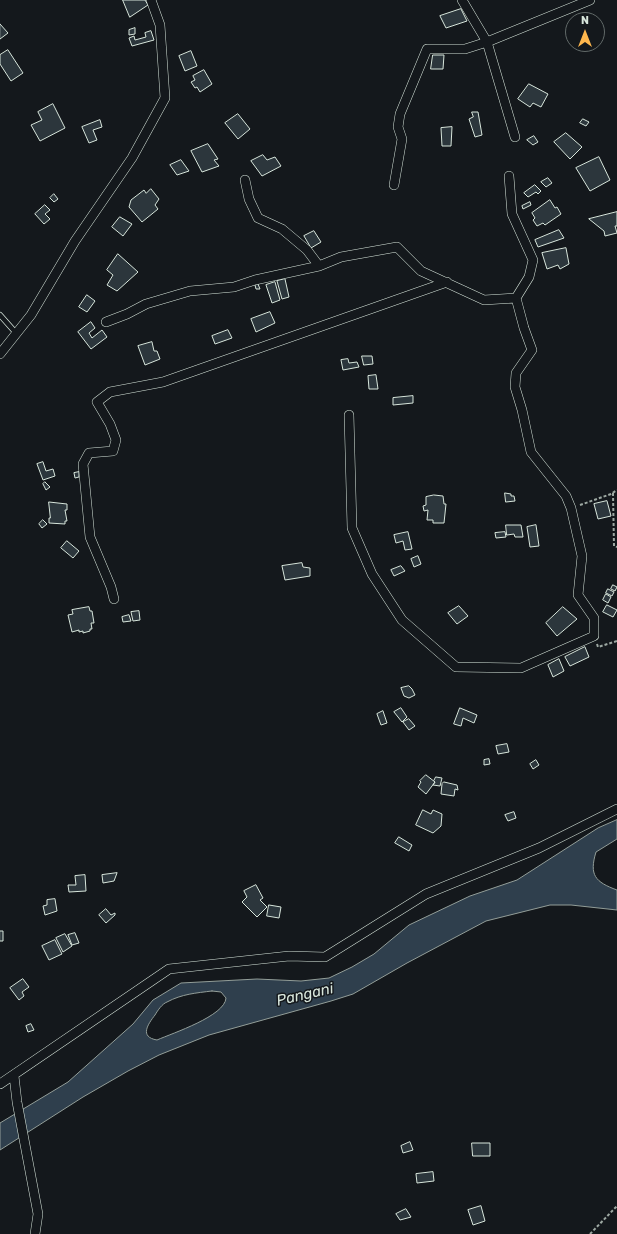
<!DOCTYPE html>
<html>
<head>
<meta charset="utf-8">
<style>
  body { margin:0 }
  #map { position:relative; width:617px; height:1234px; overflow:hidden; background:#14181c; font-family:Rubik,sans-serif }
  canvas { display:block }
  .north { position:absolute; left:565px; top:12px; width:40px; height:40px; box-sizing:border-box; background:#14181c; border:1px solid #626a69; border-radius:50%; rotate:0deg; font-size:11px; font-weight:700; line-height:16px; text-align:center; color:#d8e6dc }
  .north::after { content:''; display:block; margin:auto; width:14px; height:18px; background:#ffb74d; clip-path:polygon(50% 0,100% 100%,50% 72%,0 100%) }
</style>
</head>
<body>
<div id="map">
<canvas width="617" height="1234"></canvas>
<div class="north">N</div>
</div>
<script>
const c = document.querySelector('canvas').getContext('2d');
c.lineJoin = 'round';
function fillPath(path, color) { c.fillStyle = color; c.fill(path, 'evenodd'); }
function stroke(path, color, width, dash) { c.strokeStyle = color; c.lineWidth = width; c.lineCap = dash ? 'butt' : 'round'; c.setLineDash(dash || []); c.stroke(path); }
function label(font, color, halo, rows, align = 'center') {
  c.font = font + ' Rubik,sans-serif'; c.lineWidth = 3; c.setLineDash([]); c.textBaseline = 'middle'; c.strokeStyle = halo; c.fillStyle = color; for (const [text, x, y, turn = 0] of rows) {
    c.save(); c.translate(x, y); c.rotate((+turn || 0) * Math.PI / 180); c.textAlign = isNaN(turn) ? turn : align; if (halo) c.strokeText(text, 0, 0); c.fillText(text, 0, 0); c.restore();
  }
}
const water = new Path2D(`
  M617,820V839L596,852C589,875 595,882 617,890V910L571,905H550L486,921L407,963L353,994L331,1001L209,1035L159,1055L128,1071L83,1097L0,1150V1123L68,1082L133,1024L153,1000L181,983L257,979L301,981L329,978L352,967L374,954L409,925L470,896L517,880L598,828ZM212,991L221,992L226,998C225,1016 173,1033 157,1040C139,1037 148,1024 155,1015C158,1010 162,1004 167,1002C182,994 196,993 212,991Z`);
fillPath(water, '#2f3f4d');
stroke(water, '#939e99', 1);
const building = new Path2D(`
  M123,0H145L148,5L130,17Z
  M461,9L467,21L446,28L440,16Z
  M0,24L8,33L0,39Z
  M135,28V34L129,35V30Z
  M151,31L154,40L132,46L129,38L134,36L135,40L146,37L145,33Z
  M8,50L23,73L11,81L0,64V55Z
  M191,51L197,66L185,71L179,56Z
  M433,55H444L443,69H431Z
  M204,70L212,84L200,92L197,87L195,88L191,82L195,80L193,76Z
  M529,84L548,94L541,107L533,103L530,107L518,99Z
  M53,104L65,128L40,141L31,125L42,120L38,112Z
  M472,112H478L482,135L475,137L469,119L473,117Z
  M238,114L250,129L238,139L225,123Z
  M583,119L589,122L586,126L580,123Z
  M100,120L102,127L93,130L97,140L89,143L82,127Z
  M452,127L451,146H442L441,128Z
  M566,133L582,147L570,159L554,142Z
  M534,136L538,142L533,145L527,140Z
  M208,144L218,159L214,160L219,166L202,172L191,151Z
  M263,155L267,160L275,157L281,166L262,176L251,161Z
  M599,157L610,180L590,191L576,168Z
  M181,160L189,171L177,175L170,165Z
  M548,178L552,183L546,187L541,182Z
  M535,185L541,191L538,194L536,192L528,197L524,193Z
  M151,189L159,199L155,205L158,209L142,222L129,207L131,200L144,190L146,193Z
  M54,194L58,199L54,202L50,198Z
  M550,200L555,208L557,207L561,214L545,225L543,223L537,226L533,220L535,218L532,213Z
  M530,202L531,205L523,209L522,206Z
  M45,205L50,210L45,214L50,219L44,224L35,214Z
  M617,212V226H615L617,233L605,236L604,231L589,219Z
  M120,217L132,224L123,236L112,227Z
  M559,230L564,238L538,247L535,240Z
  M314,231L321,242L311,248L304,236Z
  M566,248L569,264L560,269L558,265L547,269L542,253Z
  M118,254L138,272L117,291L107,285L113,275L107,270Z
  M285,279L289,297L282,299L277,281Z
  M275,282L280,300L272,303L266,285Z
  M258,284L260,289H256L255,285Z
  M87,295L95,301L87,312L79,307Z
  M270,312L275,323L256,332L251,319Z
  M91,322L95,328L89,333L92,338L102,330L107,337L91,349L78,332Z
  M228,330L232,338L215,344L212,336Z
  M152,342L154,351H157L160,359L145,365L138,346Z
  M362,356H372L373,364L364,365Z
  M348,359L349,363L357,362L359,367L343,370L341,360Z
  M376,375L378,389H369L368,376Z
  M413,396V403L393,405V398Z
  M43,462L46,471L53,469L55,476L43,480L37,464Z
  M79,472V477L75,478L74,473Z
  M45,482L50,487L46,490L43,484Z
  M505,493L511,494V496H514L515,501L506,502Z
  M434,495L443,496L444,504H446L444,523H433V520H427L428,510L424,511L423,506L426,505V497Z
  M607,501L611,516L598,519L594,504Z
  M49,502L67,504V510H65L67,521H65V524L49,523V518H50Z
  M43,520L47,524L42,528L39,524Z
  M506,525H521L523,537H515L514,534L507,535Z
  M536,525L539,546L530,547L527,527Z
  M408,532L412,549L405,550L403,541L396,543L394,535Z
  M505,532L506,537L496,538L495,533Z
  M67,541L79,551L73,558L61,548Z
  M418,556L421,564L414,567L411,559Z
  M302,563L303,567L310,568V576L285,580L282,566Z
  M401,566L405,571L394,576L391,570Z
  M613,585L617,587L615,591L611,589Z
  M608,589L614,592L612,596L606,593Z
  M606,594L611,597L608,603L603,600Z
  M607,605L617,610L613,617L603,612Z
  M459,606L468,616L457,624L448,613Z
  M89,607L90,611H92L94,623H91L92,629H90V631L83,633V631L79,632V630L72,632L68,615L73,614L72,610Z
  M563,607L577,619L557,636L546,623Z
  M139,611L140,620L133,621L131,612Z
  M129,615L131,621L123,622L122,617Z
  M585,647L589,657L570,666L565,657Z
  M559,659L564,671L553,677L548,665Z
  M409,686L412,689L415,695L409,698L404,696L401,688Z
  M401,708L407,717L402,722L394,712Z
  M460,708L477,715L474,723L463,718L461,726L454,724Z
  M383,711L387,723L381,725L377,714Z
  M409,719L415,726L409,730L403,722Z
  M507,744L509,752L498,754L496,746Z
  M489,759L490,764L484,765V760Z
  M536,760L539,765L533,769L530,764Z
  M426,775L435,782L426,794L418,787L421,782L420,781Z
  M436,777L442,778L440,786L433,785L435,782L434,781Z
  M444,782L457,785L458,790L455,789L454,796L441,794L442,784Z
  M423,810L431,814L433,810L442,814L441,826L433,833L416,825Z
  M514,812L516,818L508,821L505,815Z
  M399,837L412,845L409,851L395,843Z
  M117,873L114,881L103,883L102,875Z
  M85,875L86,891L69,892L68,885H76L75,876Z
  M256,885L263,898L260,900L267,907L257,917L242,902L247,897L244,891Z
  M55,899L57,911L45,915L43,906L47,905V900Z
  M269,905L281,907L279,918L267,916Z
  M106,909L111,915L115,913V915L106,923L99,915Z
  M0,931H3V941H0Z
  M75,933L79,943L72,945L68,935Z
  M65,934L72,946L63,952L56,938Z
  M55,940L62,954L49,960L42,946Z
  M23,979L29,987L22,992L24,996L19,1000L10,988Z
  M31,1024L34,1030L28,1032L26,1026Z
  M410,1142L413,1150L403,1153L401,1146Z
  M472,1143H490V1156H473Z
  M433,1172L434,1181L417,1183L416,1174Z
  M481,1206L485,1221L473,1225L468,1210Z
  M406,1209L411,1217L400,1220L396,1214Z`);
fillPath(building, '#2c363c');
stroke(building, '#d8e6dc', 1);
const lane = new Path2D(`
  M0,315L16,333`);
const street = new Path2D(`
  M462,0L487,42L515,137
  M509,176L512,214L533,260L529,277L516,298
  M245,180L249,199L258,218L282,229L307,250L319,266L341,257L397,247L421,271L484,300L516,298L524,328L532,350L516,373L515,387L522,410L531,452L566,496L571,508L582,556L578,595L594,618V636L521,668L456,667L402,620L372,574L352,528L349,415
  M394,185L402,139L398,127L400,114L427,49H465L487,42L590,0
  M106,322L127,314L146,304L190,291L234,287L255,280L319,266
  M0,354L31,315L75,241L132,158L165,98L160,25L151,0
  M114,599L111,587L90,537L83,464L89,453L113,451L116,440L110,424L97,402L110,392L163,382L447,282
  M14,1076L17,1102L38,1214L35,1234
  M0,1084L169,969L289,956L325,957L426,894L539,848L617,809`);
stroke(lane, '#d8e6dc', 6);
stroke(street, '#d8e6dc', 10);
stroke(new Path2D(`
  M613,493L614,546L617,547
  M580,505L611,494L617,490
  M597,644L598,647L617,641
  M590,1234L617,1206`), '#9da8a2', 2, [3, 2]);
stroke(lane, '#14181c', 4.5);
stroke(street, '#14181c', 9);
label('italic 15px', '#d8e6dc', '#14181c', [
  ["Pangani",305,995,-13]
]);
</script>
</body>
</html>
